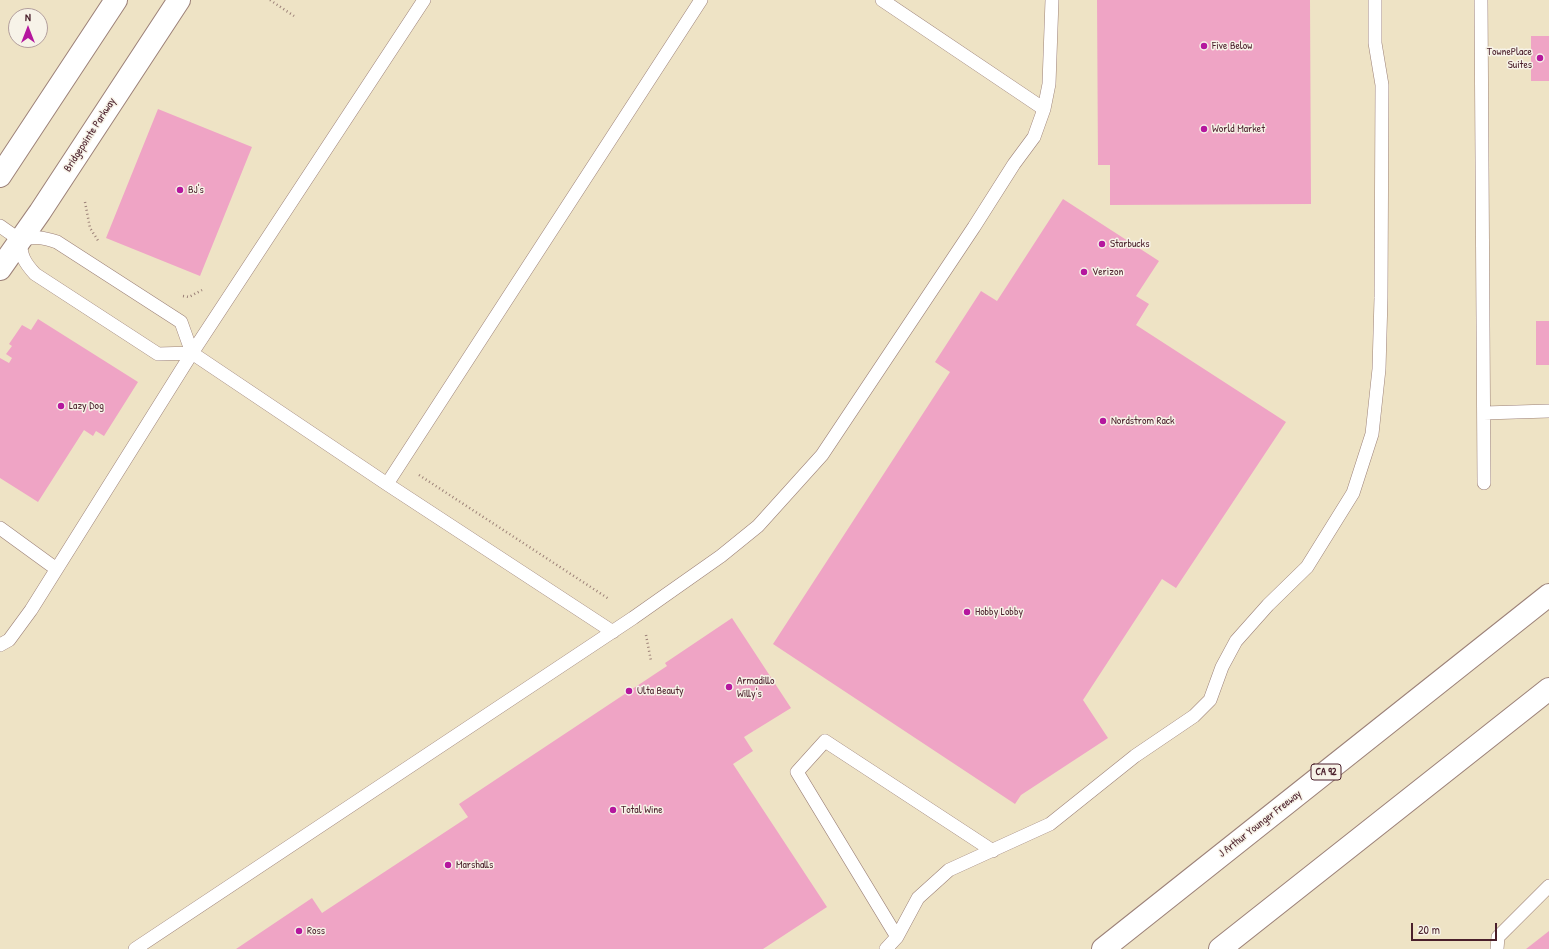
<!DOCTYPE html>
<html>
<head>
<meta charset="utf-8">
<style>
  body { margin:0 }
  #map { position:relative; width:1549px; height:949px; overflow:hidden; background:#eee3c5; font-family:"Patrick Hand",sans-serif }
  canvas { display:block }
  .north { position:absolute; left:8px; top:8px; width:40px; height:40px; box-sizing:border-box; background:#f7f3e8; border:1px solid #b29e9c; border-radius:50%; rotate:0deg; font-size:11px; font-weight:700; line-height:16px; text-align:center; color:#4a1f2b }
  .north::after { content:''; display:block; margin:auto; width:14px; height:18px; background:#b5179e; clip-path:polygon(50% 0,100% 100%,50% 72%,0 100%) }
  .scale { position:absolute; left:1411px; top:923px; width:86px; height:18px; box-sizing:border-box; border:2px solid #4a1f2b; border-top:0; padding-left:5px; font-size:12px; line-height:14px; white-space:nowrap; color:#4a1f2b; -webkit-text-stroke:3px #f7f3e8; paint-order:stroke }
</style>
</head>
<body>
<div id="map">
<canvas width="1549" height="949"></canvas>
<div class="north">N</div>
<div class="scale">20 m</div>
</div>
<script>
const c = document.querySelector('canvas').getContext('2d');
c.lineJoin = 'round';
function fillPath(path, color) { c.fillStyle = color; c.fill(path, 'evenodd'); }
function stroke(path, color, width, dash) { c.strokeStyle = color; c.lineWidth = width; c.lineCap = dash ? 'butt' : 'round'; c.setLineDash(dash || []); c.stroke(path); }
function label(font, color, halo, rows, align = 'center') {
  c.font = font + ' "Patrick Hand",sans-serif'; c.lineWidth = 3; c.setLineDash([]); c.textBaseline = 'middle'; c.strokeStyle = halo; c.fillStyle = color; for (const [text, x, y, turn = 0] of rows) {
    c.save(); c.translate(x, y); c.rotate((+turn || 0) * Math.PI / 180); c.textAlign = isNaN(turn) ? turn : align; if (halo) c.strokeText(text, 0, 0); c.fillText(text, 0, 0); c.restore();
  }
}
fillPath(new Path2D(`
  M1097,0H1310L1311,204L1110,205V165H1098Z
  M1531,36H1549V81H1531Z
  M158,109L252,147L200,276L106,238Z
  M1063,199L1159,261L1136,296L1149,304L1136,325L1286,422L1176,588L1162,579L1083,700L1108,738L1021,795L1015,804L773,644L950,372L935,362L981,291L997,301Z
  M38,319L138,382L104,436L96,431L93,436L84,430L38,502L0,478V358L9,363L12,358L6,354L12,346L9,344L22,325L31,330Z
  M1536,321H1549V365H1536Z
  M732,618L791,708L744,737L753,751L733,764L827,907L763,949H236L312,898L322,913L468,817L459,804L667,666L665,663Z
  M1549,931V949H1526Z`), '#efa4c5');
const lane = new Path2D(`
  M882,0L1044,109
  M1481,0L1484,483
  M0,226L20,240
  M20,240C21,256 24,262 35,274L158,354L192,353L387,484L613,632
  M20,240C35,236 42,237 57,242L181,322L192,353
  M1484,413L1549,411
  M387,484L701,0
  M0,528L55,568
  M0,645L9,640L31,610L192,353L424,0
  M897,937L797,772L825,741L993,851
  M135,949L633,618L721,556L758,526L822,455L974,227L1014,164L1034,137L1044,109L1049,84L1052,0
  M886,949L897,937L918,898L949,870L1050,824L1135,756L1194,716L1210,700L1222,667L1236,641L1268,605L1307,567L1353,493L1372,434L1379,369L1381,298L1382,85L1375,43V0
  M1497,949L1498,937L1549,886`);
const secondary = new Path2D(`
  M0,176L116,0
  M0,269L40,212L179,0`);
const highway = new Path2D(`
  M1103,949L1549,595
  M1220,949L1549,689`);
stroke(lane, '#9c8178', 14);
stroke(secondary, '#9c8178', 24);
stroke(highway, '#9c8178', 24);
stroke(new Path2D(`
  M270,0L294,16
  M85,202L90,228L99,242
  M183,296L189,297L202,290
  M419,475L609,599
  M646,635L651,661`), '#9c8178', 2.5, [1, 3]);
stroke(lane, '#fff', 13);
stroke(secondary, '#fff', 22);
stroke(highway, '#fff', 22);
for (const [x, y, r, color] of [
  [1204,46,4,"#b5179e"],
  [1540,58,4,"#b5179e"],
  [1204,129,4,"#b5179e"],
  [180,190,4,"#b5179e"],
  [1102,244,4,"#b5179e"],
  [1084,272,4,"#b5179e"],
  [61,406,4,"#b5179e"],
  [1103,421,4,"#b5179e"],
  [967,612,4,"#b5179e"],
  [729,687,4,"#b5179e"],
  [629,691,4,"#b5179e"],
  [613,810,4,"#b5179e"],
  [448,865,4,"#b5179e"],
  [299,931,4,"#b5179e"]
]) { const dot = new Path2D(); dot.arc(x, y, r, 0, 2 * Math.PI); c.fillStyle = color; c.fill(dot); stroke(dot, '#f7f3e8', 1.5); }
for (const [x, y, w] of [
  [1326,772,30]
]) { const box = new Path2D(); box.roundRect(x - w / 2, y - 8, w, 16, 3); c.fillStyle = '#f7f3e8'; c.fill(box); stroke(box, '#4a1f2b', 1); }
label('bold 10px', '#4a1f2b', null, [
  ["CA 92",1326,772]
]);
label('11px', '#4a1f2b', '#f7f3e8', [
  ["Five Below",1212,46],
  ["TownePlace",1532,52,"right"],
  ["Suites",1532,65,"right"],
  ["World Market",1212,129],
  ["BJ's",188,190],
  ["Starbucks",1110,244],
  ["Verizon",1092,272],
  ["Lazy Dog",69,406],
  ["Nordstrom Rack",1111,421],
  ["Hobby Lobby",975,612],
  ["Armadillo",737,681],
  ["Willy's",737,694],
  ["Ulta Beauty",637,691],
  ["Total Wine",621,810],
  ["Marshalls",456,865],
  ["Ross",307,931]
], 'left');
label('11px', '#4a1f2b', '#f7f3e8', [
  ["Bridgepointe Parkway",90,135,-57],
  ["J Arthur Younger Freeway",1260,824,-38]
]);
</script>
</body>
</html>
